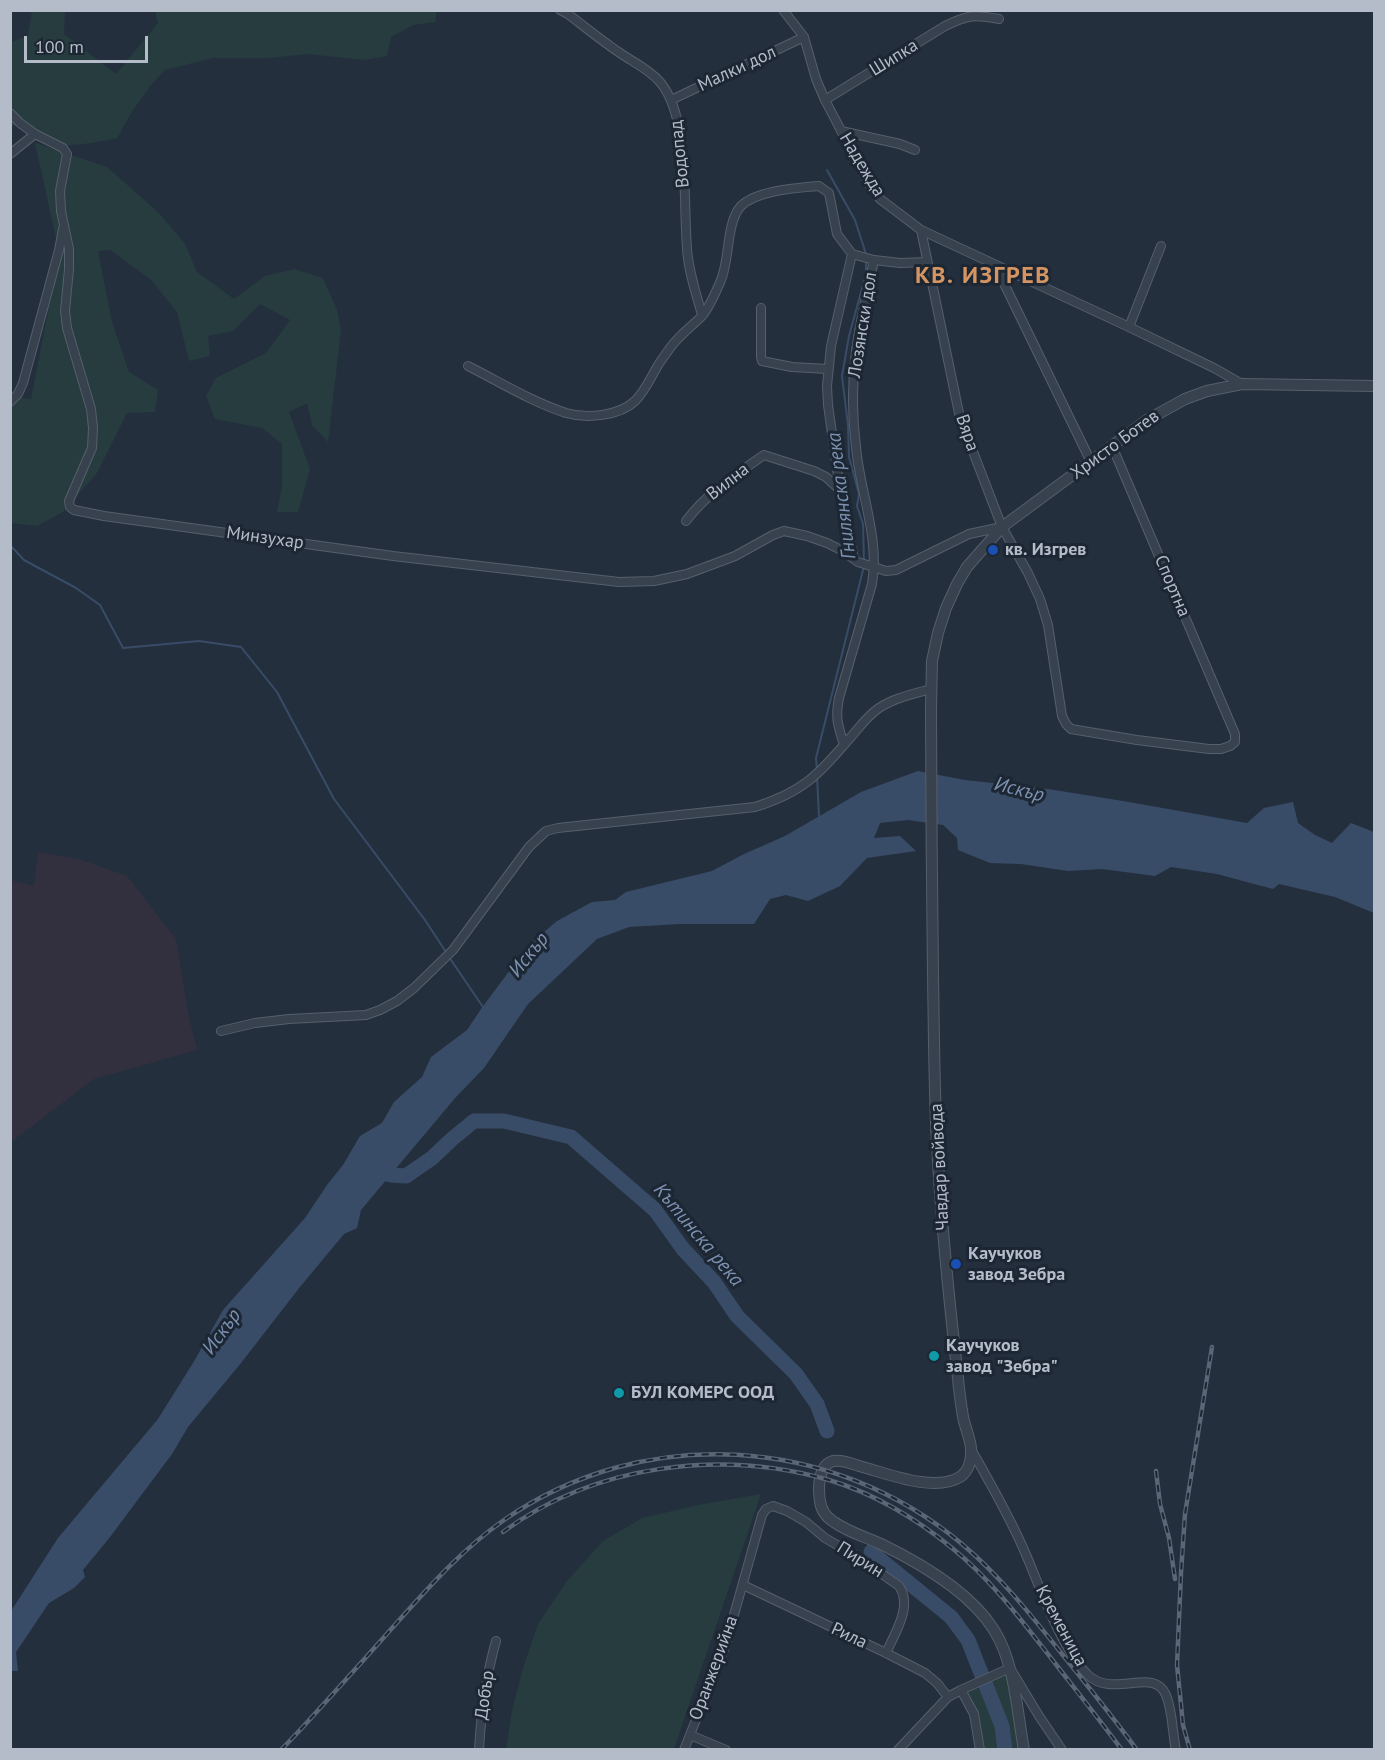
<!DOCTYPE html>
<html>
<head>
<meta charset="utf-8">
<style>
  body { margin:0 }
  #map { position:relative; width:1385px; height:1760px; overflow:hidden; background:#242f3e; font-family:"PT Sans",sans-serif }
  canvas { display:block }
  .frame { position:absolute; inset:0; border:12px solid #b4bcc9; pointer-events:none }
  .scale { position:absolute; left:24px; top:36px; width:124px; height:27px; box-sizing:border-box; border:3px solid #b4bcc9; border-top:0; padding-left:8px; font-size:18px; line-height:21px; white-space:nowrap; color:#b4bcc9; -webkit-text-stroke:4px #1d2633; paint-order:stroke }
</style>
</head>
<body>
<div id="map">
<canvas width="1385" height="1760"></canvas>
<div class="frame"></div>
<div class="scale">100 m</div>
</div>
<script>
const c = document.querySelector('canvas').getContext('2d');
c.lineJoin = 'round';
function fillPath(path, color) { c.fillStyle = color; c.fill(path, 'evenodd'); }
function stroke(path, color, width, dash) { c.strokeStyle = color; c.lineWidth = width; c.lineCap = dash ? 'butt' : 'round'; c.setLineDash(dash || []); c.stroke(path); }
function label(font, color, halo, rows, align = 'center') {
  c.font = font + ' "PT Sans",sans-serif'; c.lineWidth = 6; c.setLineDash([]); c.textBaseline = 'middle'; c.strokeStyle = halo; c.fillStyle = color; for (const [text, x, y, turn = 0] of rows) {
    c.save(); c.translate(x, y); c.rotate((+turn || 0) * Math.PI / 180); c.textAlign = isNaN(turn) ? turn : align; if (halo) c.strokeText(text, 0, 0); c.fillText(text, 0, 0); c.restore();
  }
}
fillPath(new Path2D(`
  M38,852L79,859L127,876L176,939L188,1013L197,1050L94,1079L11,1142V880L34,886Z`), '#32303f');
fillPath(new Path2D(`
  M32,11H65L64,34L116,74L158,23L155,11H437L435,22L413,25L391,37L387,56L364,60L308,54L269,58H213L165,70L152,84L133,110L117,138C96,143 55,150 35,140C29,137 22,130 16,125L11,126V42L28,36Z
  M35,143L107,167L159,213L185,244L197,272L234,299L265,276L294,269L323,278L337,310L341,330L328,442L312,425L307,403L289,412L310,469L298,512H277L282,487V444L262,428L215,419L206,396L216,378L266,353L290,320L260,304L233,331L208,336L210,356L189,361L177,312L150,279L110,250L98,251L112,322L129,372L158,390L155,412L127,413L97,473L63,512L37,526L11,523V397L31,399L56,271V238Z
  M761,1494L674,1749H506L512,1711L523,1668L538,1624L567,1581L603,1541L642,1518L698,1505Z
  M1010,1668L1024,1749H980L979,1742L961,1690Z`), '#263c3f');
fillPath(new Path2D(`
  M918,771L965,780L1048,789L1123,801L1247,823L1264,808L1293,802L1298,823L1315,835L1332,843L1351,823L1374,832V913L1335,897L1279,884L1273,889L1217,874L1171,867L1155,876L1102,869L1068,871L1021,864L990,863L958,850L957,838L943,825L908,820L880,823L874,838L900,836L916,851L867,858L840,886L808,901L786,895L770,899L754,924H679L629,927L597,939L528,1004L484,1068L456,1097L361,1210L357,1228L344,1234L300,1287L241,1363L188,1427L172,1454L110,1537L83,1570L85,1577L74,1588L49,1603L16,1652L18,1671H11V1611L58,1538L158,1419L193,1363L223,1310L305,1218L327,1185L343,1165L360,1136L382,1123L394,1102L422,1077L431,1057L467,1030L481,1009L528,946L557,921L592,902L615,900L626,892L712,871L744,854L785,836L861,792Z`), '#394c67');
stroke(new Path2D(`
  M827,170L855,220L866,254
  M10,545L24,560L76,588L100,605L123,648L199,641L241,647L277,692L334,799L425,920L446,952
  M864,561L863,524L857,506L859,494L849,457L848,425L842,376L849,336L866,274V260
  M817,771L816,758L864,566
  M817,776L819,816
  M449,957L483,1007`), '#394c67', 2);
stroke(new Path2D(`
  M372,1170L391,1175L406,1176L432,1158L452,1139L474,1121H504L571,1137L655,1210L683,1249L714,1282L737,1316L796,1374L817,1404L827,1431
  M871,1552L951,1617L968,1640L1002,1726L1005,1750`), '#394c67', 15);
const minor = new Path2D(`
  M560,10L568,14C585,27 602,41 620,53C633,62 650,70 660,82C690,117 683,203 687,248C688,270 696,293 702,315
  M783,10L804,37L816,79L825,100L869,184L880,199L921,230L1129,327L1214,368L1242,384
  M671,100L804,37
  M825,100L945,26C968,15 974,14 999,19
  M10,113L20,123L35,134
  M841,131L900,144L915,150
  M10,154L35,134L63,148L67,154L60,191L61,211L69,249V269L65,311L67,328L91,409L93,428L92,448L69,501L70,507L74,510L104,516L393,556L619,582L654,581L687,574L735,556L773,535L784,531L807,536L827,543L841,550L858,562L886,571L896,570L969,534L1002,527
  M921,230L960,418L1002,527L1028,573L1040,599L1048,625L1062,716L1066,724L1071,729L1137,740L1209,749H1221L1230,746L1235,742V734L1112,446
  M852,254L831,346L827,386L828,405L840,490L854,559
  M874,260L900,263L927,262
  M995,265L1091,462
  M761,308V357L762,361L792,367L828,369
  M1129,327L1161,246
  M468,366C500,382 532,402 566,413C587,419 619,416 635,401C645,391 650,379 657,367C661,360 666,354 670,348C679,335 691,327 702,316C710,306 716,292 721,280C730,259 726,222 741,206C757,190 798,188 819,186L829,193L837,234L852,254
  M10,402L18,394L23,383L59,250L63,229
  M686,521C707,493 735,475 764,455L814,471L826,477L840,490
  M844,745C838,725 835,719 839,698L872,584C880,538 860,493 856,447C852,415 852,382 856,351C860,320 868,290 874,260L852,254
  M221,1031L255,1023L289,1019L366,1015L380,1010L397,1001L414,988L453,950L529,847L546,831L558,828L755,807C803,792 818,775 850,738C859,728 868,715 879,708C894,698 913,694 931,689
  M972,1451C991,1484 1012,1521 1027,1557C1041,1590 1062,1650 1088,1675C1113,1699 1154,1666 1166,1695C1173,1712 1172,1732 1176,1750
  M743,1585L886,1653L925,1673L937,1683L948,1697
  M961,1690L974,1714L980,1750
  M690,1735L726,1750
  M479,1750C481,1713 486,1676 496,1641
  M684,1750L725,1647L762,1515L766,1509L773,1506L787,1511L806,1522L825,1538L858,1557L899,1586C913,1606 895,1633 886,1653
  M898,1750L948,1697L961,1690L1010,1668L1039,1716L1062,1750`);
const tertiary = new Path2D(`
  M1024,1750C1017,1712 1015,1663 994,1630C971,1593 920,1563 881,1544C866,1537 848,1532 834,1522C826,1517 821,1510 820,1501C818,1489 818,1465 833,1461C841,1460 851,1463 859,1466C886,1473 934,1493 960,1477C969,1471 972,1459 971,1448C970,1438 965,1427 963,1417C961,1404 959,1391 958,1378C949,1300 941,1222 937,1144C934,1088 934,1031 933,975C932,886 931,796 931,707L932,661L938,633L946,608L957,584L967,567L1002,527L1147,420L1185,399L1207,391L1242,384L1374,386`);
stroke(minor, '#565f6c', 10);
stroke(tertiary, '#565f6c', 12);
stroke(minor, '#38414e', 8);
stroke(tertiary, '#38414e', 10);
const rail = new Path2D(`
  M1156,1471L1160,1504L1169,1538L1175,1579
  M503,1532C595,1464 722,1449 829,1480C873,1493 917,1519 952,1548C994,1582 1025,1625 1058,1667C1079,1694 1101,1722 1122,1750
  M281,1750L301,1729C332,1695 363,1661 393,1627C428,1588 461,1550 504,1520C644,1423 832,1435 962,1544C1000,1576 1031,1615 1062,1654C1087,1685 1113,1717 1137,1750
  M1190,1750L1183,1725L1177,1665L1181,1573L1185,1514L1212,1347`);
stroke(rail, '#5a6575', 4.5);
stroke(rail, '#1d2633', 2, [7]);
for (const [x, y, r, color] of [
  [993,550,6,"#1a4fb4"],
  [956,1264,6,"#1a4fb4"],
  [934,1356,6,"#0f9aa8"],
  [619,1393,6,"#0f9aa8"]
]) { const dot = new Path2D(); dot.arc(x, y, r, 0, 2 * Math.PI); c.fillStyle = color; c.fill(dot); stroke(dot, '#1d2633', 2); }
label('18px', '#b4bcc9', '#1d2633', [
  ["Шипка",894,58,-32],
  ["Малки дол",737,69,-25],
  ["Водопад",680,154,-96],
  ["Надежда",862,165,59],
  ["Лозянски дол",863,325,-81],
  ["Вяра",967,433,71],
  ["Христо Ботев",1115,445,-36],
  ["Вилна",728,482,-38],
  ["Минзухар",265,538,8],
  ["Спортна",1172,586,67],
  ["Чавдар войвода",940,1167,-93],
  ["Пирин",860,1560,32],
  ["Кременица",1061,1626,62],
  ["Рила",849,1636,25],
  ["Оранжерийна",714,1668,-70],
  ["Добър",485,1695,-82]
]);
label('bold 18px', '#b4bcc9', '#1d2633', [
  ["кв. Изгрев",1005,550],
  ["Каучуков",968,1254],
  ["завод Зебра",968,1275],
  ["Каучуков",946,1346],
  ["завод \"Зебра\"",946,1367],
  ["БУЛ КОМЕРС ООД",631,1393]
], 'left');
label('italic 20px', '#7c92b1', '#1d2633', [
  ["Гнилянска река",842,496,-97],
  ["Искър",1019,790,14],
  ["Искър",529,955,-51],
  ["Кътинска река",698,1235,50],
  ["Искър",222,1332,-54]
]);
c.letterSpacing = '1.5px';
label('bold 24px', '#d59563', '#1d2633', [
  ["КВ. ИЗГРЕВ",983,276]
]);
c.letterSpacing = '0px';
</script>
</body>
</html>
